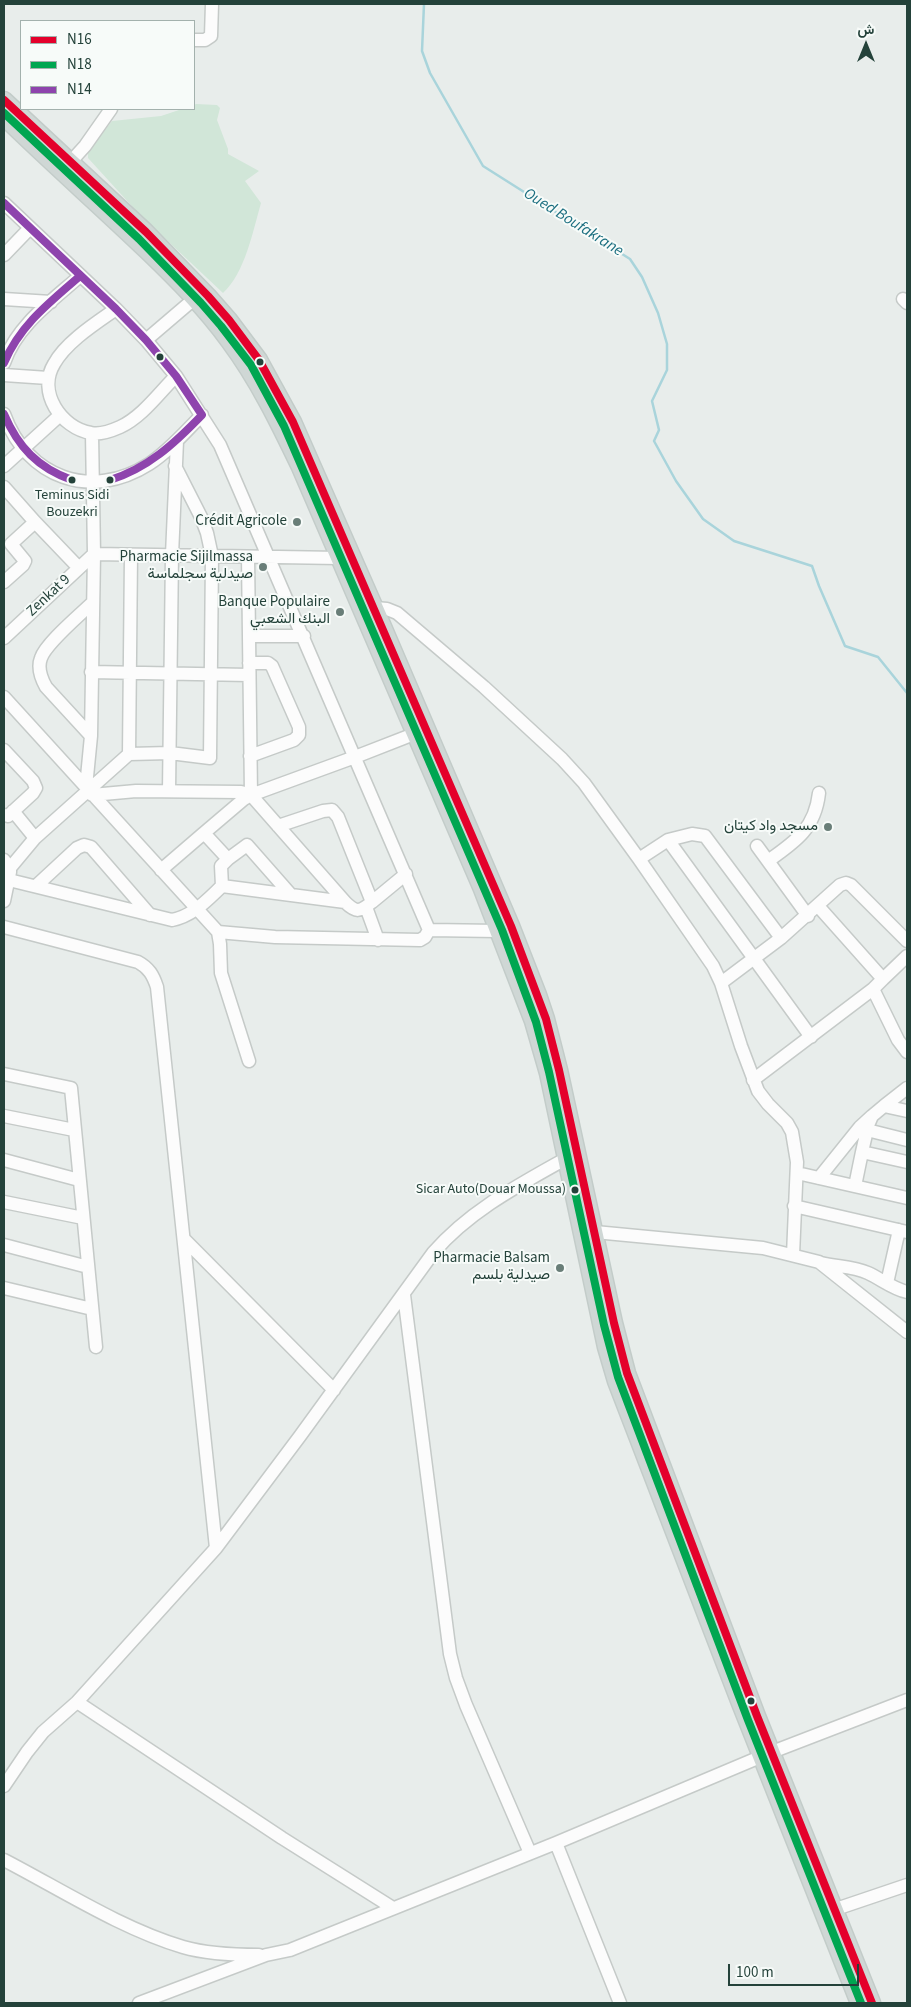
<!DOCTYPE html>
<html>
<head>
<meta charset="utf-8">
<style>
  body { margin:0 }
  #map { position:relative; width:911px; height:2007px; overflow:hidden; background:#e8edeb; font-family:"Source Sans 3",Vazirmatn,sans-serif }
  canvas { display:block }
  .frame { position:absolute; inset:0; border:5px solid #24423a; pointer-events:none }
  .legend { position:absolute; left:20px; top:20px; width:175px; height:90px; box-sizing:border-box; background:#f7fbf9; border:1px solid #a3b1ad; margin:0; padding:6px 9px; list-style:none; font-size:15px; color:#24423a }
  .legend li { display:flex; align-items:center; gap:10px; height:25px }
  .legend b { width:25px; border:1px solid #a3b1ad }
  .north { position:absolute; left:841px; top:20px; width:50px; height:50px; -webkit-text-stroke:4px #f7fbf9; paint-order:stroke; rotate:0deg; font-size:14px; font-weight:700; line-height:20px; text-align:center; color:#24423a }
  .north::after { content:''; display:block; margin:auto; width:18px; height:22px; background:#24423a; clip-path:polygon(50% 0,100% 100%,50% 72%,0 100%) }
  .scale { position:absolute; left:728px; top:1964px; width:131px; height:22px; box-sizing:border-box; border:2px solid #24423a; border-top:0; padding-left:6px; font-size:15px; line-height:18px; white-space:nowrap; color:#24423a; -webkit-text-stroke:4px #f7fbf9; paint-order:stroke }
</style>
</head>
<body>
<div id="map">
<canvas width="911" height="2007"></canvas>
<div class="frame"></div>
<ul class="legend">
<li><b style="height:6px;background:#e4002b"></b>N16</li>
<li><b style="height:6px;background:#00a651"></b>N18</li>
<li><b style="height:6px;background:#8e44ad"></b>N14</li>
</ul>
<div class="north">ش</div>
<div class="scale">100 m</div>
</div>
<script>
const c = document.querySelector('canvas').getContext('2d');
c.lineJoin = 'round';
function fillPath(path, color) { c.fillStyle = color; c.fill(path, 'evenodd'); }
function stroke(path, color, width, dash) { c.strokeStyle = color; c.lineWidth = width; c.lineCap = dash ? 'butt' : 'round'; c.setLineDash(dash || []); c.stroke(path); }
function label(font, color, halo, rows, align = 'center') {
  c.font = font + ' "Source Sans 3",Vazirmatn,sans-serif'; c.lineWidth = 4; c.setLineDash([]); c.textBaseline = 'middle'; c.strokeStyle = halo; c.fillStyle = color; for (const [text, x, y, turn = 0] of rows) {
    c.save(); c.translate(x, y); c.rotate((+turn || 0) * Math.PI / 180); c.textAlign = isNaN(turn) ? turn : align; if (halo) c.strokeText(text, 0, 0); c.fillText(text, 0, 0); c.restore();
  }
}
fillPath(new Path2D(`
  M196,104L217,105L220,108L217,120L228,149V154L259,171L245,181L261,203C253,231 245,273 223,293L140,215L88,158V152L112,121L161,116L182,109H194V105Z`), '#d1e6d8');
stroke(new Path2D(`
  M424,4L422,51L430,73L483,166L630,259L642,277L658,313L667,344V370L652,401L659,430L654,441L676,481L703,519L734,541L812,566L819,586L845,646L878,657L907,693`), '#a9d4db', 2.5);
const minor = new Path2D(`
  M194,40H205L211,36L212,4
  M65,168L85,146L111,109
  M4,203L116,309L146,340L176,376L220,445L429,930L498,931
  M4,255L30,228
  M4,299L51,302
  M903,299L907,303
  M116,309C96,323 66,342 54,364C37,392 61,428 91,433C100,435 111,431 120,427C142,417 159,393 176,376
  M146,340L194,299
  M4,363C16,326 52,301 80,276
  M4,375L48,378
  M4,414C27,478 91,501 149,464C169,451 185,432 202,415
  M4,466L59,416
  M4,487L35,522L11,544L25,561L23,565L4,582
  M35,522L79,568
  M248,557L251,795
  M375,608L387,609L397,613L484,687L562,759L584,783L639,859L713,966L721,983L741,1046L758,1091L768,1104L787,1123L792,1132L797,1162L793,1255
  M249,636H304
  M4,638L94,554L339,558
  M249,663H268L272,666L299,727V735L294,740L250,756
  M91,672L249,675
  M4,697L218,932L220,944L221,973L249,1061
  M91,736L46,687C41,678 37,668 41,658C46,643 80,615 92,603
  M4,750L33,781L36,788L33,793L8,816L4,815
  M129,754L131,555
  M86,787L91,736L94,554L92,434
  M169,791L172,555L177,441
  M13,811L35,838
  M278,826L323,811L332,810L338,817L372,902C360,912 356,913 345,902
  M204,833L244,799L251,795L355,757L414,734
  M668,840L692,834L705,836L781,938
  M757,846L808,916
  M639,859L668,840L811,1037
  M4,860L10,868V872L4,901
  M768,861C795,842 815,829 819,793
  M10,868L35,838L129,754L170,753L210,758L212,556L207,533L201,517L175,466
  M161,870L204,833L228,859L247,845L291,895
  M9,880L172,920C193,916 207,900 222,886L345,902L251,795L241,792L136,791L92,795
  M36,886L77,848L84,845L91,847L150,915
  M222,886L221,866L228,859
  M372,902L406,874
  M818,906L883,979L873,989
  M366,907L378,940
  M4,927L138,962C149,968 153,975 157,987L216,1548
  M218,932L275,937L420,940L425,937L429,930
  M883,979L907,956
  M721,983L781,938L840,885L846,883L851,885L907,941
  M4,1074L71,1088L96,1347
  M753,1080L873,989L898,1040L907,1052
  M884,1106L907,1088
  M4,1116L74,1130
  M869,1123L872,1116L884,1106L907,1111
  M862,1152L867,1130L907,1140
  M4,1160L79,1180
  M797,1173L907,1198
  M819,1178L860,1127L872,1116
  M855,1186L862,1152L907,1162
  M4,1202L83,1218
  M794,1206L907,1232
  M595,1232L763,1248L819,1262L907,1332
  M184,1239L334,1390
  M4,1245L88,1267
  M821,1263C837,1267 853,1266 868,1273C881,1279 893,1289 907,1292
  M887,1283L899,1230
  M4,1288L92,1309
  M404,1295L450,1654L456,1678L466,1705L530,1853
  M77,1702L282,1838L393,1908
  M4,1786L27,1752L43,1732L77,1702L216,1548L300,1436L433,1253C469,1211 519,1185 567,1158
  M556,1843L620,2003
  M4,1860C60,1889 122,1929 183,1947C207,1954 234,1955 259,1955
  M836,1909L907,1885
  M139,2003L266,1955L290,1950L556,1843L772,1752L907,1700`);
const major = new Path2D(`
  M4,100L146,232L208,296L229,320L259,360L293,422L378,615L511,926L538,995L546,1019L559,1070L614,1323L627,1373L757,1716L872,2003
  M4,117C51,163 100,206 148,252C177,280 205,308 229,341C258,380 279,423 300,467L482,889L533,1021L548,1073L606,1347L616,1381L740,1703L859,2003`);
stroke(minor, '#c5cac8', 15);
stroke(major, '#c3ccc9', 19);
stroke(minor, '#fcfcfc', 12);
stroke(major, '#cfd7d5', 16);
stroke(new Path2D(`
  M4,100L146,232L208,296L229,320L259,360L293,422L511,926L546,1019L559,1070L614,1323L627,1373L757,1716L872,2003`), '#e4002b', 8);
stroke(new Path2D(`
  M4,113L139,239L201,303L221,326L251,365L284,426L502,930L536,1022L549,1072L604,1325L618,1377L748,1720L861,2003`), '#00a651', 8);
stroke(new Path2D(`
  M4,203L116,309L146,340L176,376L202,415C174,444 148,468 110,480
  M4,363C20,325 50,302 80,276
  M4,414C18,447 38,468 72,480`), '#8e44ad', 8);
for (const [x, y, r, color] of [
  [160,357,4.5,"#24423a"],
  [260,362,4.5,"#24423a"],
  [72,480,4.5,"#24423a"],
  [110,480,4.5,"#24423a"],
  [297,522,5,"#697e78"],
  [263,567,5,"#697e78"],
  [340,612,5,"#697e78"],
  [828,827,5,"#697e78"],
  [575,1190,4.5,"#24423a"],
  [560,1268,5,"#697e78"],
  [751,1701,4.5,"#24423a"]
]) { const dot = new Path2D(); dot.arc(x, y, r, 0, 2 * Math.PI); c.fillStyle = color; c.fill(dot); stroke(dot, '#f7fbf9', 2); }
label('14px', '#24423a', '#f7fbf9', [
  ["Teminus Sidi",72,496],
  ["Bouzekri",72,513],
  ["Sicar Auto(Douar Moussa)",566,1190,"right"]
]);
label('15px', '#24423a', '#f7fbf9', [
  ["Crédit Agricole",287,522],
  ["Pharmacie Sijilmassa",253,558],
  ["صيدلية سجلماسة",253,575],
  ["Banque Populaire",330,603],
  ["البنك الشعبي",330,620],
  ["مسجد واد كيتان",818,827],
  ["Pharmacie Balsam",550,1259],
  ["صيدلية بلسم",550,1276]
], 'right');
label('15px', '#24423a', '#f7fbf9', [
  ["Zenkat 9",49,596,-43]
]);
label('italic 16px', '#1c6f80', '#f7fbf9', [
  ["Oued Boufakrane",573,223,32]
]);
</script>
</body>
</html>
